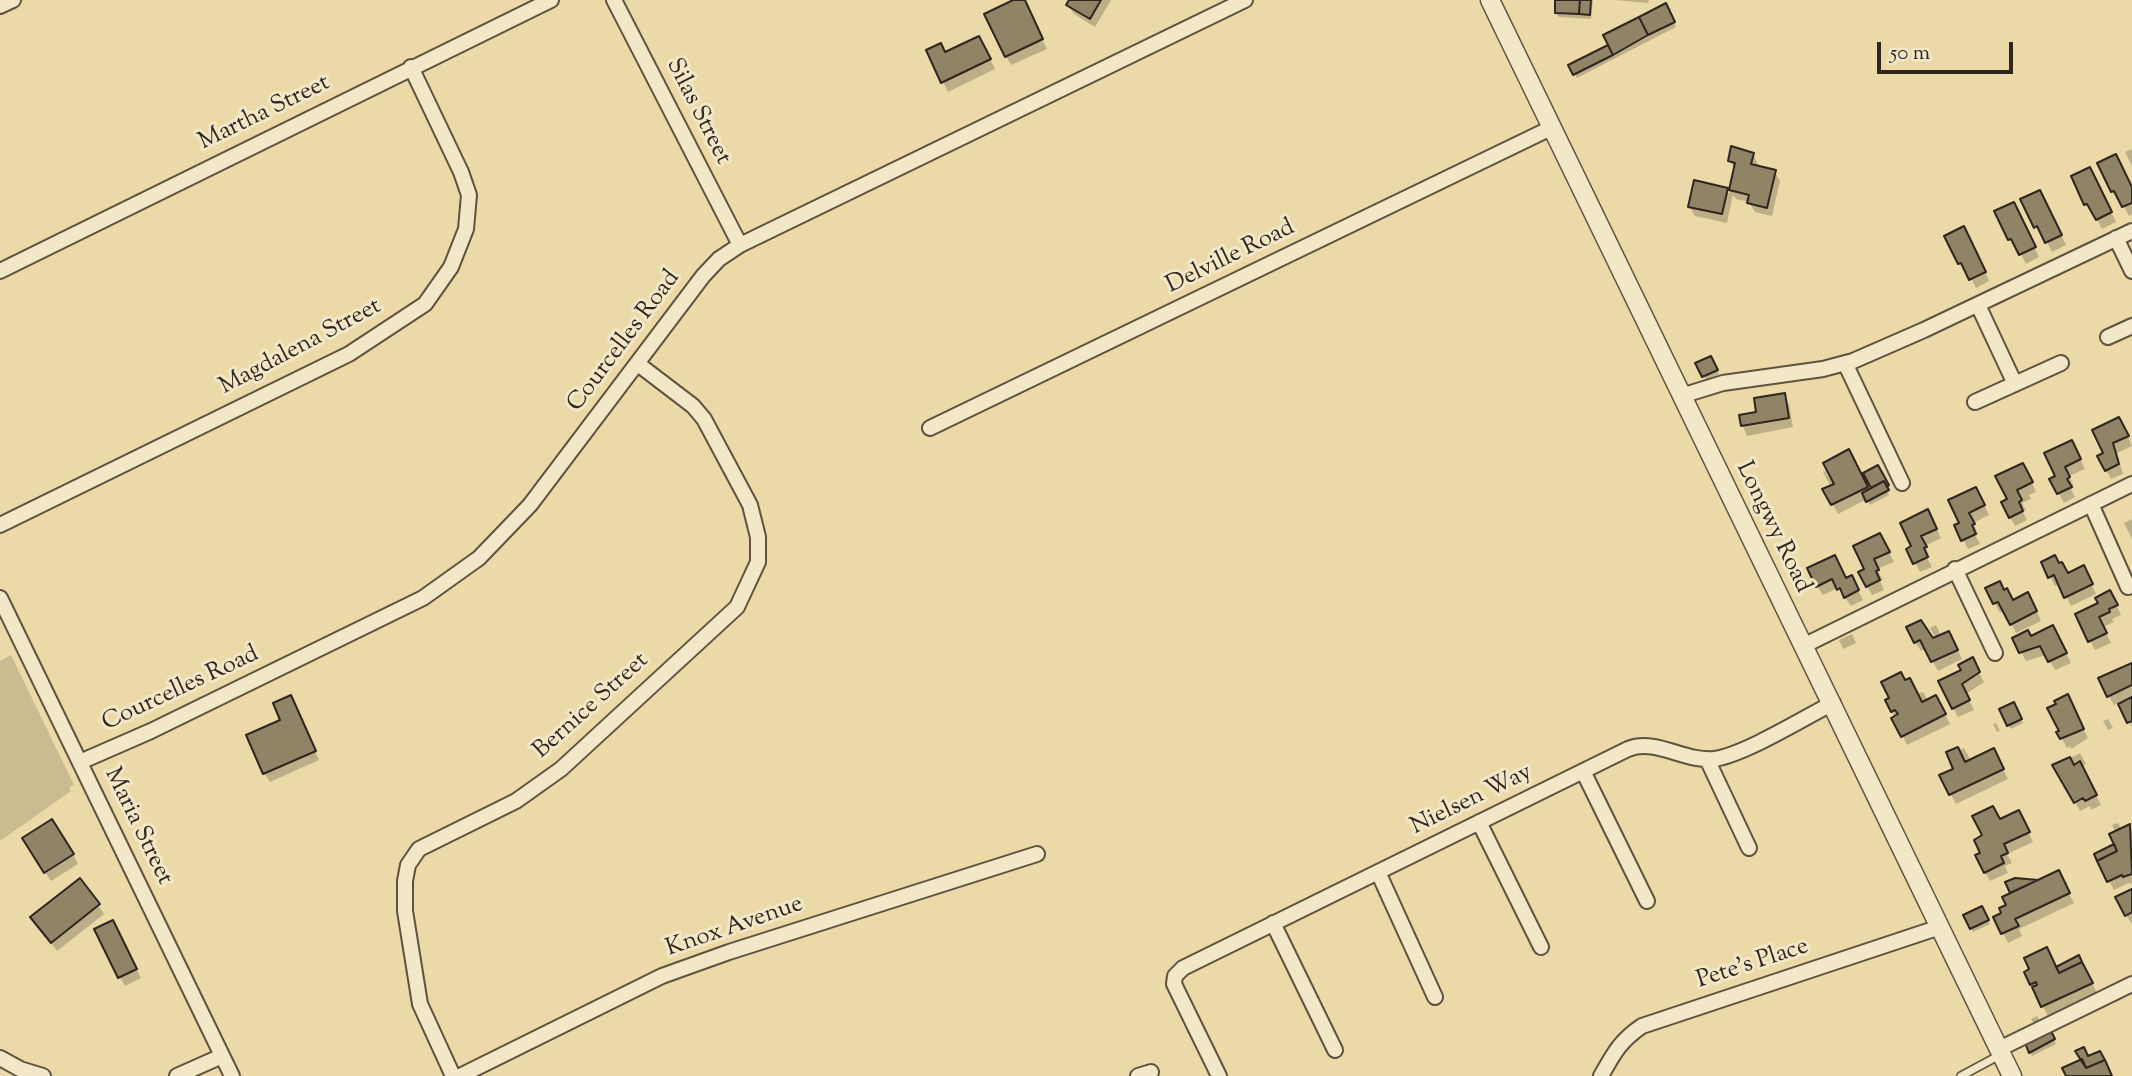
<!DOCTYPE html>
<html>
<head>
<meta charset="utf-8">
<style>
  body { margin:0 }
  #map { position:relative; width:2132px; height:1076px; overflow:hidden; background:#ebdaa8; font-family:"Sorts Mill Goudy",serif }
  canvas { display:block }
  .scale { position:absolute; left:1877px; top:42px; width:136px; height:32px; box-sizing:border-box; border:4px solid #30251f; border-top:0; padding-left:9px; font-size:21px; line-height:24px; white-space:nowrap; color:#30251f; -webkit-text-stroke:5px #f2e7c6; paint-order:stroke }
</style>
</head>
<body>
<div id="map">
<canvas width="2132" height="1076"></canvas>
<div class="scale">50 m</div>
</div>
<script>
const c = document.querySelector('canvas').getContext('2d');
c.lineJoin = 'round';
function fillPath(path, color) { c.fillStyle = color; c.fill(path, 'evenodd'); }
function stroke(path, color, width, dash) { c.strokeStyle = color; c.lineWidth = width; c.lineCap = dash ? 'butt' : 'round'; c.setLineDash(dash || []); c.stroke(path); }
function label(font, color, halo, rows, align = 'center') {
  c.font = font + ' "Sorts Mill Goudy",serif'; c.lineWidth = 6; c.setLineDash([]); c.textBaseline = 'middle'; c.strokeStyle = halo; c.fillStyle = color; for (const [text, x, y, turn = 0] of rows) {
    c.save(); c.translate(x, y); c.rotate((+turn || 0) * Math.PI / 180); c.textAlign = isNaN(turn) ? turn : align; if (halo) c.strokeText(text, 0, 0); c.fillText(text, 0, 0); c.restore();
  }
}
fillPath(new Path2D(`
  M11,655L74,785L69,787L71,791L0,841V661Z`), '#cbbb91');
fillPath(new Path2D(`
  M1017,0H1023L1047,49L1011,65L1006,56Z
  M1071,0H1111L1095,27L1074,14L1068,5Z
  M1557,0H1593L1591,19L1559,17L1556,13Z
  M1614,0H1649L1648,3Z
  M1665,5L1676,27L1577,78L1570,66L1610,46Z
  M984,47L995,69L948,92L928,51L945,54Z
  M2132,149V166L2125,152Z
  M1753,154L1758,164L1757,168L1775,172L1780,181L1772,216L1755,212L1749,202L1736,199L1733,195L1727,223L1695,216L1690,207L1727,190L1729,194L1735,170L1730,160Z
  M2121,166L2132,188V214L2129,216L2120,199L2117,200L2112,191Z
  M2095,179L2116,222L2102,229L2093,212L2091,213L2086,204Z
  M2023,200L2044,201L2066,245L2052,252L2044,236H2041L2036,227Z
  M2018,213L2039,257L2026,264L2017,247L2015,248L2010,239Z
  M1986,274L1989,281L1976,288L1972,280Z
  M1710,358L1719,374L1706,380L1698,364Z
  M1784,395L1789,404L1793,427L1747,436L1743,426Z
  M2124,428L2132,446L2117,453L2123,474L2111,479L2106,470L2105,454Z
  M2076,451L2085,469L2069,476L2074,487L2071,489L2075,497L2064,503L2052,480L2058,477Z
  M1854,461L1869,491L1874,488L1866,473L1878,467L1890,490L1887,491L1889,495L1870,505L1867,499L1838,514L1825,490L1831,487L1823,472L1825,471L1830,479Z
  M2028,474L2036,492L2029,495L2031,499L2022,503L2026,510L2023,512L2027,520L2015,526L2010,517L2009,500Z
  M1981,498L1989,515L1973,523L1978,534L1975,535L1980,544L1968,549L1956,526L1962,523L1951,501Z
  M2132,519V539L2124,523Z
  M1933,521L1941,538L1925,546L1930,557L1927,558L1932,567L1920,572L1908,549L1914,547L1903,523Z
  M1885,544L1894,562L1877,569L1883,580L1880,581L1884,590L1872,595L1867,586L1866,570Z
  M1834,557L1846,579L1856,586L1863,600L1851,606L1838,588L1823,595L1817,586Z
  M2043,562L2068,575L2088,577L2096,594L2071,606L2060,584L2055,586Z
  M1988,589L2004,592L2012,601L2033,603L2041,621L2016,633L2005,610L2000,613Z
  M2115,602L2121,615L2112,619L2114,622L2103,627L2111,643L2095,650L2077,615Z
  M1921,622L1937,646L1939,645L1930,628L1936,625L1941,636L1954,642L1962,659L1938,671L1926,649L1921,651L1915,642Z
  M1852,634L1856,643L1843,649L1839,640Z
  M2058,636L2071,663L2055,670L2046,655L2026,661L2021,652L2030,638Z
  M1972,660L1984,682L1966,694L1974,710L1958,717L1953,708L1963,671Z
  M2132,666V727L2119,702L2114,705L2109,696Z
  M1923,692L1928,701L1936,697L1950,724L1907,745L1887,701Z
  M2014,705L2023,723L2011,729L2001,710Z
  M2072,706L2088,738L2071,749L2070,746L2067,748L2059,733Z
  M296,707L319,760L270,782L264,773L282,721Z
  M2108,719L2113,728L2108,730L2103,721Z
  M1996,723L2000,731L1997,732L1993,724Z
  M1964,748L1971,761L1998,760L2008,779L1956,804L1941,776L1955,769L1958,751Z
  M2080,753L2086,764L2081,766L2101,805L2091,810L2090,806L2080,811L2055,766Z
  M2000,821H2023L2033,842L2007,854L2012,863L2005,866L2008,873L1990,881L1985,872L1982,854Z
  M2118,823L2122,830L2130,826L2132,831V885L2129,883L2114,890L2109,881L2116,845V833L2112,825Z
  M29,848L73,854L78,864L51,881Z
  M2063,882L2074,903L2019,929L2022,936L2008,943L1995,918L2004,914L2013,894L2007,883Z
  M2132,891V924L2126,915Z
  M98,905L104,914L57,951L33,918Z
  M1981,908L1990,924L1973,932L1965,916Z
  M117,931L141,978L125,986L120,977Z
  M2078,957L2097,993L2048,1016L2026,973L2056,968Z
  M2037,1016L2042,1024L2036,1027L2031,1019Z
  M2050,1033L2056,1044L2032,1056L2030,1052Z`), '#0003');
const building = new Path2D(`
  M1013,0H1025L1043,39L1005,57L984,14Z
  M1069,0H1101L1090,19L1066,5Z
  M1555,0H1580L1579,14L1555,13Z
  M1580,0H1591L1590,15L1579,14Z
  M1666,3L1675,22L1648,35L1639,17Z
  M1639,17L1648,35L1613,55L1603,35Z
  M979,36L991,59L941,83L926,50L941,43L945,52Z
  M1608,45L1613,55L1573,75L1568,65Z
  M1731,146L1754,153L1751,164L1776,170L1767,208L1747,203L1749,195L1729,190L1735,163L1728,161Z
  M2116,154L2132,187V203L2122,207L2114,191L2111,192L2097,163Z
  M2090,167L2112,212L2096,220L2087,204L2084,205L2071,176Z
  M1694,180L1728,188L1722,214L1688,207Z
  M2040,190L2062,235L2045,243L2037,226L2034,228L2020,199Z
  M2014,202L2036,247L2019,255L2011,239L2008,240L1994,211Z
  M1964,226L1986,272L1969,280L1961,263L1958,264L1944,236Z
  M1711,356L1718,370L1702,377L1695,363Z
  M1785,393L1789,418L1741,426L1739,415L1756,412L1754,398Z
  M2119,417L2129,436L2113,443L2119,464L2105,471L2097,456L2103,453L2092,430Z
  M2072,440L2081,459L2065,467L2070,477L2067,479L2072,487L2057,494L2049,479L2055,476L2044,453Z
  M1849,449L1868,487L1831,505L1822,489L1834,484L1823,463Z
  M2023,463L2033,482L2017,490L2022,500L2019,502L2023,511L2009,518L2001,502L2007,499L1995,476Z
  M1878,465L1889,485L1887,487L1884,481L1871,488L1863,473Z
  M1884,481L1889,490L1866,502L1862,493Z
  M1976,487L1985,505L1969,513L1975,524L1972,525L1976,534L1961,541L1954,525L1959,523L1948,500Z
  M1928,509L1937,529L1921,536L1927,547L1924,548L1928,557L1913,564L1906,549L1911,546L1900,523Z
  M1880,533L1890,552L1874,559L1879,570L1876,571L1880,580L1866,587L1858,572L1864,569L1853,546Z
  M1835,555L1846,578L1852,575L1859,590L1844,598L1840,588L1837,590L1832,579L1816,587L1807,568Z
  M2055,555L2059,563L2062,562L2068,573L2084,565L2093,584L2064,598L2054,575L2048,578L2041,562Z
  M2000,581L2004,590L2007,588L2013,600L2028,592L2037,611L2010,625L1998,602L1993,604L1985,588Z
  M2110,590L2118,605L2109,609L2110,612L2099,617L2107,633L2088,642L2075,614L2098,603L2095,598Z
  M1921,620L1933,638L1949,631L1958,650L1931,662L1920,640L1914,643L1906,627Z
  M2053,625L2067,653L2048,662L2040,646L2019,653L2012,638L2028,630L2031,636Z
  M1973,657L1980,672L1962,684L1970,700L1952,709L1938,681L1961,670L1958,665Z
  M2132,663V685L2107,697L2098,678Z
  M1901,672L1905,680L1910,678L1922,702L1936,695L1946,714L1901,737L1891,718L1898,714L1895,710L1891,712L1885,700L1889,698L1881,682Z
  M2068,694L2084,729L2060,739L2056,732L2059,731L2047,708L2056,704L2054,701Z
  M291,695L316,751L263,774L246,735L280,720L273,703Z
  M2132,697V721L2127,723L2118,704Z
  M2014,702L2022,719L2007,726L1999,709Z
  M1958,747L1965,762L1994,748L2004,769L1949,795L1939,775L1953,769L1946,752Z
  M2070,757L2074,765L2080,761L2097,795L2085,801L2083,798L2074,803L2052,765Z
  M1993,806L2000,819L2019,810L2030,832L2004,844L2008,853L2001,856L2004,863L1984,873L1975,855L1980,853L1974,840L1982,835L1972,816Z
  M52,819L74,854L44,873L22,838Z
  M2130,824L2132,874L2123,877L2122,875L2107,882L2097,861L2117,851L2109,834Z
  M2114,844L2117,851L2097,861L2094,854Z
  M2059,870L2070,893L2015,919L2019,926L2001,934L1993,917L2001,913L1999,908L2006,905L2002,897Z
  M80,878L100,904L51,943L30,917Z
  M2015,878L2038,880L2010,893L2005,882Z
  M2132,889V912L2125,916L2115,897Z
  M1982,906L1989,920L1970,929L1963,915Z
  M113,920L137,969L118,978L94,929Z
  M2047,947L2059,973L2082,962L2093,983L2041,1007L2032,987L2037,985L2036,982L2030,985L2024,972L2029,969L2024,958Z
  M2079,955L2082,962L2059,973L2056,967Z
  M2051,1031L2055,1039L2029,1053L2025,1043Z
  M2084,1047L2088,1056L2100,1051L2105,1060L2086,1068L2075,1051Z
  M2082,1059L2086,1068L2105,1060L2112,1076H2066L2062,1068Z`);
fillPath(building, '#918366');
stroke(building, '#30251f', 2);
const service = new Path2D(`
  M1961,1076L2000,1055`);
const minor = new Path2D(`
  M614,0L740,245
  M0,6L13,0
  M2116,238L2132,271
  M0,271L551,0
  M1978,305L2015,384
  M2108,337L2132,326
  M1845,363L1902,483
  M1681,396L1723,383L1823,369L1853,361L1924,330L2132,231
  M1975,402L2061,363
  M930,428L1551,128
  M2091,504L2128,587
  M0,525L349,354L425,304L451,267L466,229L469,195L461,172L411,67
  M1955,569L1995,653
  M0,598L232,1076
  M1803,646L2132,484
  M1707,759L1749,848
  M80,762L151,731L423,598L479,558L530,505L703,276L719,259L740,245L1245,0
  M1583,771L1647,901
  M1479,822L1541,947
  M1378,872L1435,997
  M1273,923L1335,1050
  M1999,1049L2132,984
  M0,1058L20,1069L43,1076
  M177,1076L222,1056
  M453,1076L420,1004L405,911V881L408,865L419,849L516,801L561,769L737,607L758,562V537L750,505L704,419L693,406L638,364
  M460,1076L662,976L729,952L1037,854
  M1138,1076L1151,1072
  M1219,1076L1174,984L1175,976L1183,968L1628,749C1657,738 1684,762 1714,759C1744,755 1804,718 1833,703
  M1601,1076C1614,1053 1620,1041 1642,1026L1940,927`);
const tertiary = new Path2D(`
  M1490,0L2012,1076`);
stroke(service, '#5f5241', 10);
stroke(minor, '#5f5241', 18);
stroke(tertiary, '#5f5241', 21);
stroke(service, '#f2e7c6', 7);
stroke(minor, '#f2e7c6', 14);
stroke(tertiary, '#f2e7c6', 18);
label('24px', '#30251f', '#f2e7c6', [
  ["Silas Street",697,112,63],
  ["Martha Street",265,114,-26],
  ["Delville Road",1231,258,-26],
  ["Courcelles Road",625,342,-53],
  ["Magdalena Street",301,348,-28],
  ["Longwy Road",1772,528,64],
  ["Courcelles Road",181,690,-25],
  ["Bernice Street",592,707,-42],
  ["Nielsen Way",1472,801,-26],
  ["Maria Street",137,827,64],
  ["Knox Avenue",735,928,-19],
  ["Pete's Place",1753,965,-18]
]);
</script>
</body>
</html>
